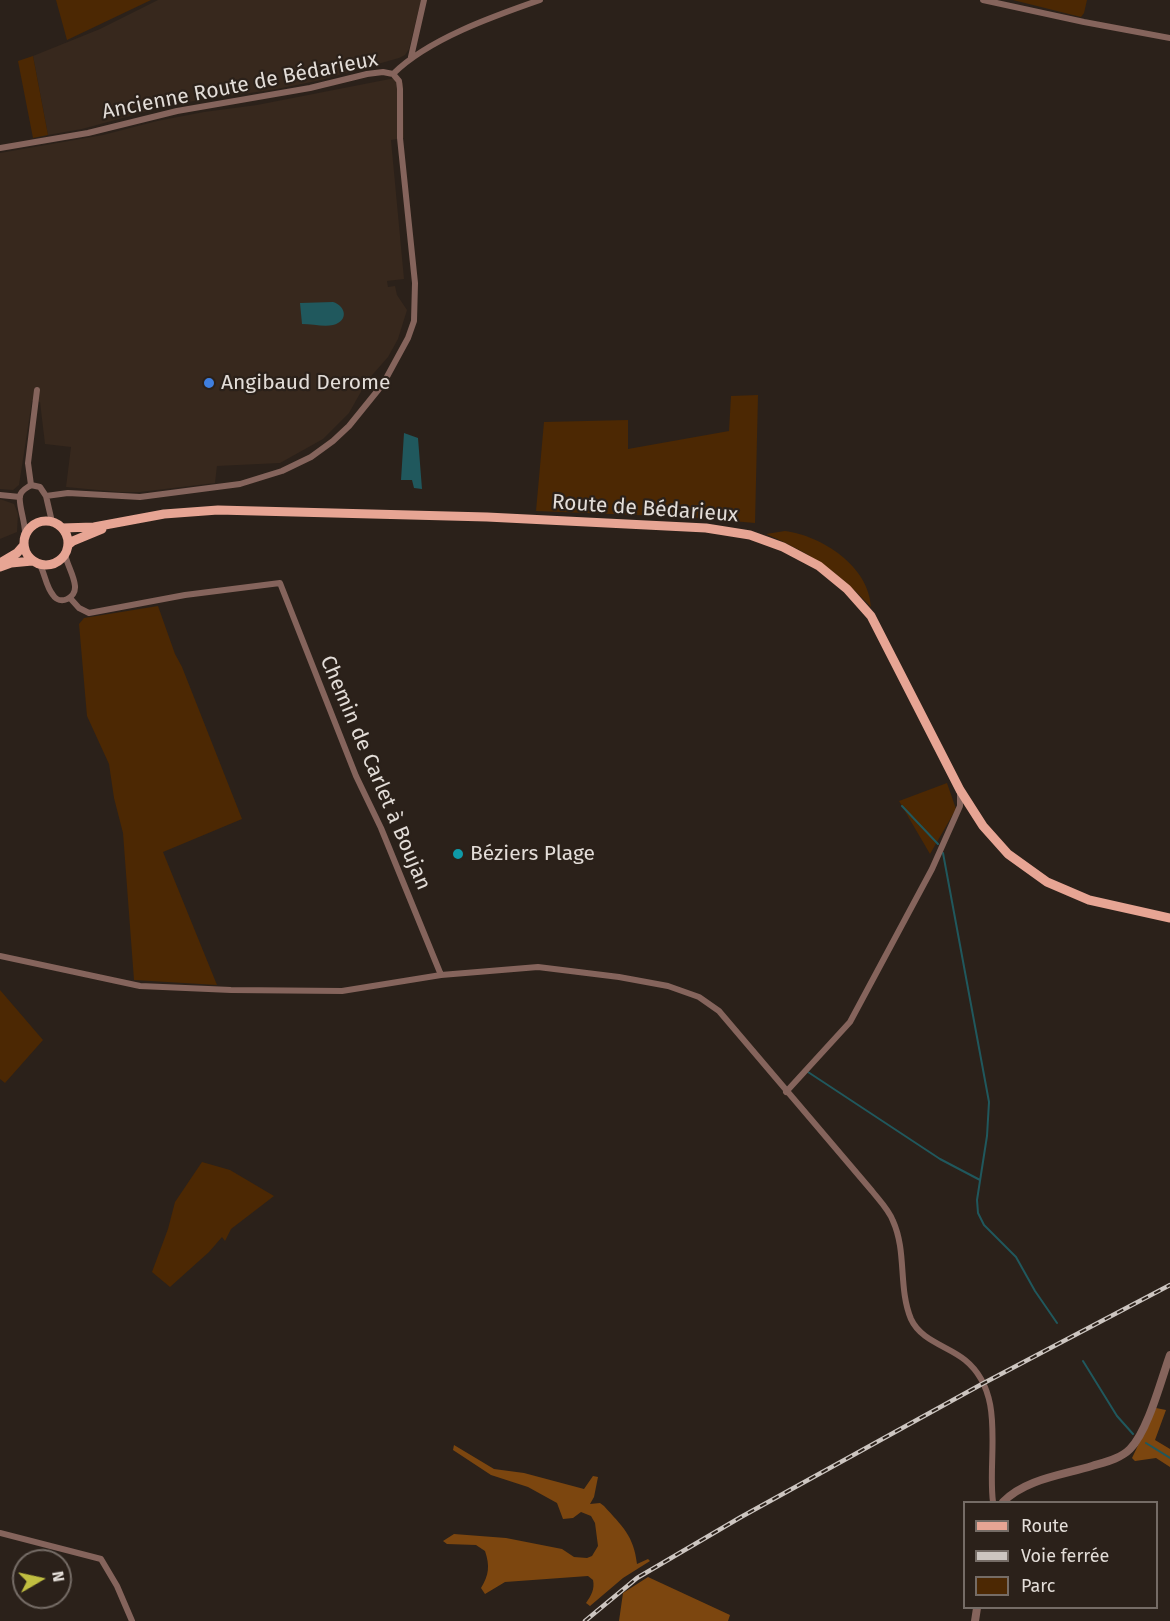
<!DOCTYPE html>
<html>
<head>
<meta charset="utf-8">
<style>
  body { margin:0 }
  #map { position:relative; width:1170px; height:1621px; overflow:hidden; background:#2b211a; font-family:"Fira Sans",sans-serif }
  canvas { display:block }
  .legend { position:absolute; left:963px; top:1501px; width:195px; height:108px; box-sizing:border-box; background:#2b211a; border:2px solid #756c66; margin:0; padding:8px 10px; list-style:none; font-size:18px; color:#e3ddd8 }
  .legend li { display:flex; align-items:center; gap:12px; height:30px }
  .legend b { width:30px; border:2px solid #756c66 }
  .north { position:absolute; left:12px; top:1549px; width:60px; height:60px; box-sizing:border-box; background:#2b211a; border:2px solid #756c66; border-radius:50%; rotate:81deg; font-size:16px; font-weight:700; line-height:24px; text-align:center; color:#e3ddd8 }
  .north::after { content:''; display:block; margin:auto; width:21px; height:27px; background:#c0be41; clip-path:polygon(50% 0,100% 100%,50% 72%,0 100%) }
</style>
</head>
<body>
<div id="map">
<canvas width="1170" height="1621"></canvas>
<ul class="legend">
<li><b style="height:8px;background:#e7a594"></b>Route</li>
<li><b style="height:8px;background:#ccc5c0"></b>Voie ferrée</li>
<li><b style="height:16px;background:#4c2803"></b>Parc</li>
</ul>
<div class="north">N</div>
</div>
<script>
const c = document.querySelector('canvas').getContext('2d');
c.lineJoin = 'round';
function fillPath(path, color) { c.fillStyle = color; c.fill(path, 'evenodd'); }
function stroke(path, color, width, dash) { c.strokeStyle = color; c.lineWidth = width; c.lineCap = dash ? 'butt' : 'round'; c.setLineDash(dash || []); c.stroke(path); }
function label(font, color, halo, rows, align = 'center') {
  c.font = font + ' "Fira Sans",sans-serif'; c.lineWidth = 4.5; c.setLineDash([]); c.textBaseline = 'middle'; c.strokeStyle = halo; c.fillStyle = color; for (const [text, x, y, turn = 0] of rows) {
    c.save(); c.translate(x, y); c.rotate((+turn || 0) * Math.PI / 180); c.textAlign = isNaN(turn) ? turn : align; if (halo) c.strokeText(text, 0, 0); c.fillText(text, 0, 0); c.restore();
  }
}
fillPath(new Path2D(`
  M158,0H421L409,49L405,55L399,58L321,80L277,89L174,104L82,129L48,135L33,56L100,29Z
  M395,78L403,83L404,138L391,140L404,279L387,281L388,287L395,286L397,295L407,310L398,339L388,357L367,381L349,413L323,439L280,463L217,466L215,483L140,492H119L66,487L71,447L45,444L40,402L32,401L19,485L13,490L0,489V153L103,135L157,121L204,112L257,105Z
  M0,499L14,504L18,514L17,532L0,539Z`), '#37281d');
fillPath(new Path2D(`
  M56,0H151L67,40Z
  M1013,0H1087L1084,13L1081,17Z
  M33,56L48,135L33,138L18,61Z
  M758,395L755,523L686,517L536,511L544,422L628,420V449L729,431L731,396Z
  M785,531C822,536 869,566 871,607C835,569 813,555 766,534Z
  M158,606L175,654L182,667L242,819L163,852L217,985L134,980L123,833L114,798L109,764L87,716L79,624L84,618Z
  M947,783L956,809L930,854L899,801Z
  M0,990L43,1040L5,1083L0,1079Z
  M202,1162L230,1170L274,1196L231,1229L225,1241L222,1237L209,1252L170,1287L152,1272L168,1229L175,1202Z`), '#4c2803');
fillPath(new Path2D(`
  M1156,1408L1166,1410L1155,1440L1170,1449V1467L1156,1458L1135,1461L1132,1458Z
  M454,1445L494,1469L524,1473L584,1489L593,1476L598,1477L594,1497L590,1504L600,1503L604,1506C622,1526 634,1536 637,1564L648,1559L650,1561L623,1578L590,1606L586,1603C591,1596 595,1589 593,1580L588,1576L505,1582L485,1594L481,1588C489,1575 490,1566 485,1551L476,1545L447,1544L443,1541L454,1534L506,1538L562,1549L574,1557L587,1558L592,1556L598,1546L595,1523L591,1516L581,1512L573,1518L563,1519L557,1503L528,1487L491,1475L453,1450Z
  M648,1577L730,1615L728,1621H619L623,1593Z`), '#7c460f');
fillPath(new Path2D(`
  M333,302C346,306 349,321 333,325C324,327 312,324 302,324L300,303Z
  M404,433L418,438L422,489L414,488L412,480H401Z`), '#20585d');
stroke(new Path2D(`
  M902,806L938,844
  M943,853L989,1102L987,1136L977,1200L978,1213L984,1225L1016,1257L1035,1291L1057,1323
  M808,1072L940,1159L980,1180
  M1083,1361L1117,1416L1133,1434
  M1146,1443L1170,1458`), '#20585d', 2);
stroke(new Path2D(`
  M983,0L1084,22L1170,38
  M411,57L424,0
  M393,74C428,39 494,16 540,0
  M0,148L88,133L177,111L310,88L367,74L383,72L393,74
  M31,485L28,463L37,390
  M0,495L20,497
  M46,496L68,493L140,497L240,484L282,471L311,457L333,441L349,426L383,384L408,338L414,321L415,283L400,138V89L399,81L393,74
  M25,535C26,524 18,504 20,496C21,490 27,488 31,485L40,487L46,496L52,522
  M40,565C45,574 46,587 53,595C60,606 76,598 75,586C74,575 67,565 65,554
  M70,598L79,608L89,613L185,595L280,583L356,776L381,828L441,975
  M0,956L140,986L231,990L342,991L441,975L538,967L619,977L668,986L699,997L719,1011L872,1191C879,1200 889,1210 893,1221C907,1252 898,1288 911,1319C921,1341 948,1346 965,1360C1007,1394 987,1457 993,1502
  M786,1092L850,1022L932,869L960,806V793
  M0,1533L101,1559L117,1586L132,1621`), '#85645c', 6);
stroke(new Path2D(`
  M1003,1502C1025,1479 1063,1475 1092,1466C1105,1462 1120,1459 1130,1449C1148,1431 1161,1380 1170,1355
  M975,1621L977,1608`), '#85645c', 8);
stroke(new Path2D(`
  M24 543a22 22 0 1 1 44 0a22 22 0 1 1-44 0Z
  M62,528L94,527L164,514L218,510L487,517L706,528L750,535L783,547L819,566L847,589L871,616L960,790L983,826L1008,854L1047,882L1089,900L1170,918
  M68,545L73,541L102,529
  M0,563L17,553L24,545
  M0,567L11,563L32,561`), '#e7a594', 9);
const rail = new Path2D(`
  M585,1621L637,1578L741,1517L982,1384L1170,1285`);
stroke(rail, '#ccc5c0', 4.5);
stroke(rail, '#2b211a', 2, [7]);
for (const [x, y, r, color] of [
  [209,383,6,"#3f7fe0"],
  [458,854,6,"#0f9aa8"]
]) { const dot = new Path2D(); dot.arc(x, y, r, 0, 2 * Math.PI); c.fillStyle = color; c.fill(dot); stroke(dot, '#2b211a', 2); }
label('21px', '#e3ddd8', '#2b211a', [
  ["Ancienne Route de Bédarieux",240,86,-11],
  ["Route de Bédarieux",645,509,4],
  ["Chemin de Carlet à Boujan",375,773,67]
]);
label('21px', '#e3ddd8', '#2b211a', [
  ["Angibaud Derome",221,383],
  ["Béziers Plage",470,854]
], 'left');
</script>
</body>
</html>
